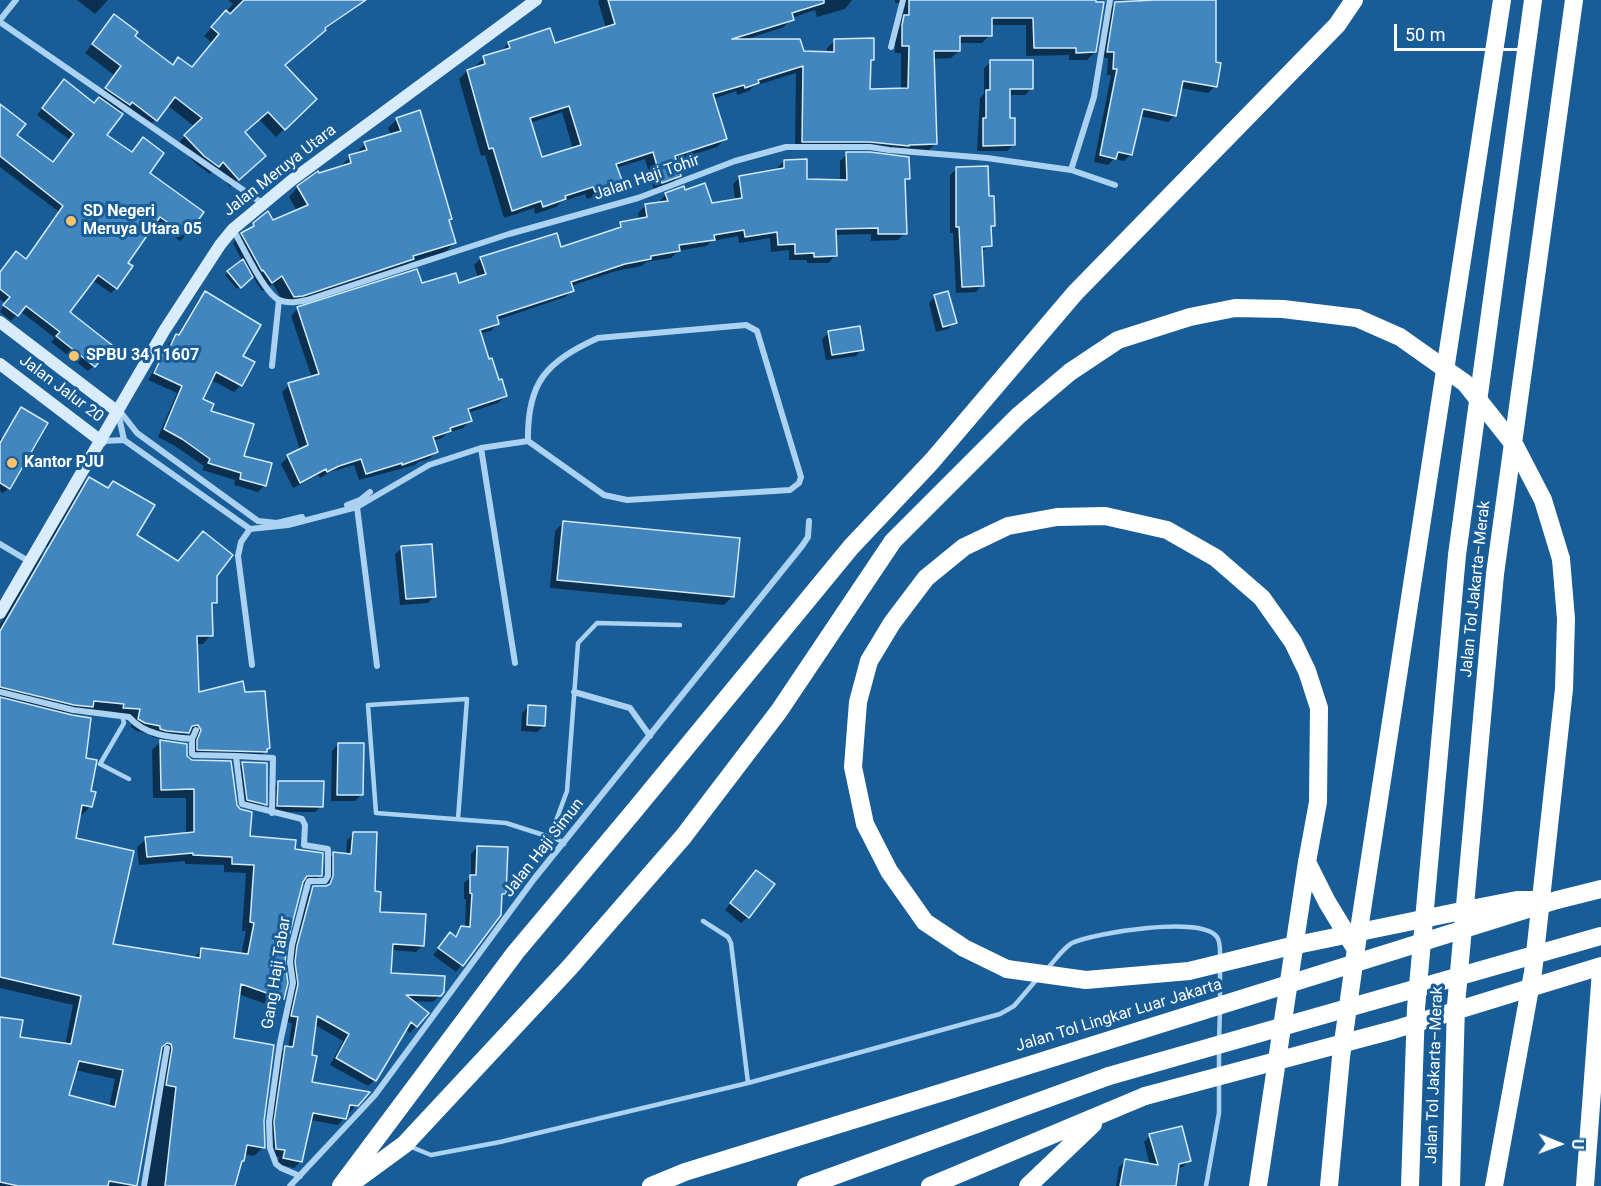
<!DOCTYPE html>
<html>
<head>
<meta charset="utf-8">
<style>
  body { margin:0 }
  #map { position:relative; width:1601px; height:1186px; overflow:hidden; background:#185d97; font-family:Roboto,sans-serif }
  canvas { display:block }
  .north { position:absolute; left:1529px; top:1114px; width:60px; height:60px; -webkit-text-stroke:4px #185d97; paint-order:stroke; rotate:91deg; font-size:16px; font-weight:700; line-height:24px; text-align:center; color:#fff }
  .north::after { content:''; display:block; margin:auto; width:21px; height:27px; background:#fff; clip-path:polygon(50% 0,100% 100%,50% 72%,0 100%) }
  .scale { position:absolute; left:1394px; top:24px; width:136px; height:27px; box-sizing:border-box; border:3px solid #fff; border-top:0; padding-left:8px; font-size:18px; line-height:21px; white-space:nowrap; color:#fff; -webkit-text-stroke:4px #185d97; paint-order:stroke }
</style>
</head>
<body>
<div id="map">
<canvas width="1601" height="1186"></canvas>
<div class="north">U</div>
<div class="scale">50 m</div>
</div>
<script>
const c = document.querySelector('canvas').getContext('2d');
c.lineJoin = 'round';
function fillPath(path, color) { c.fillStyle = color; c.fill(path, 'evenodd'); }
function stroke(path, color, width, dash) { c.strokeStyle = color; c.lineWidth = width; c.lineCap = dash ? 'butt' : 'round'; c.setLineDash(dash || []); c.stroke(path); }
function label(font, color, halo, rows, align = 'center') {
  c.font = font + ' Roboto,sans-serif'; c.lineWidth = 6; c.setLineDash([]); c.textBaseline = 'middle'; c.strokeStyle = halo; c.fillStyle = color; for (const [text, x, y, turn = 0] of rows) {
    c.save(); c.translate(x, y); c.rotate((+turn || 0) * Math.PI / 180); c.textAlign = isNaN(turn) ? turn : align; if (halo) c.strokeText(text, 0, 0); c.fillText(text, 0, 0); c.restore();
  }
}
fillPath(new Path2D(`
  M77,0H108L95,14Z
  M228,0H363L355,8L324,30L284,65L315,99L276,137L259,119L244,132L256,163L230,187L214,169L210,174L196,164L177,144L195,127L167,105L148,128L123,110L120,113L105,135L131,154L143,139L148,173L186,235L180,241L155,222L126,263L116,288L111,293L92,280L68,313L94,366L88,371L51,342L55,338L20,311L11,321L0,312L5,303L0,299V273L25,260L59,212L0,167V106L15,135L52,164L70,140L37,115L59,87L93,104L100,98L98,97L114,75L85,53L114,16L133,37L171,66L179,59L191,69L212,43L204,36L233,4Z
  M600,0H852L845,9L817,17L815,10L792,18L784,27L744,40L803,53H827V48L835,40L873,59L869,63V90H901V53H895V34L901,8L898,3H895V0H1094L1095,52L1087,60H1069V55L1026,56V25H990V35L982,43H959V51L951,58L933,59L935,144L927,152L900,154L861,149H795L796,73L754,86L749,91L737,95L736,91L713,99L725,139L717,147L674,161L679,176L671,184L654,190L645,159L616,168L621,183L613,191L587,199L585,194L561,202L556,207L535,214L534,208L504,218L485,155L481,156L459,79L467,71L477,68L476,66L484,58L501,51L509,43L554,45L606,28L598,1ZM562,112L573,149L541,158L530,123Z
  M1116,3L1215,86L1208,93L1180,88L1175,115L1168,122L1140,116L1130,155L1124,161L1114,159L1108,165L1094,162L1111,75H1107L1108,58H1101L1109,10Z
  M991,62L1031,89L1025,95H1009V119L1013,145L1007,151H977L980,98L984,94V68Z
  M397,119L447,221L454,243L445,252L408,263L404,268L285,305L273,284L262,291L253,277H251L237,289L225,275L242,261L233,243L254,225L273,222L297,211L289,197L298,187L319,175L341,168V166L350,157L356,154V153L365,144L391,135L388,128Z
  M847,154L908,178L904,183L905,233L898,240L871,241V234L835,235V256L828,263H807V260H789V250L771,252L770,238L739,243L738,236L712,241L706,246L678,251L671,258L646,262L642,266L616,271L571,286L572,290L565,297L497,320L498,323L491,331L479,334L498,382L506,396L498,403L468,413L470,421L463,428L447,433L442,438L432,441L436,452L429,459L418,462L415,465L359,480L354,465L330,472L320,478L318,475L293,488L281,464L288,457L300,450L282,392L289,385L312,378L291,316L298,308L421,285H458L478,278L474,265L481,258L560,248L614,231L621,224L639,220L638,213L645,206L660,203L659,202L666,194L684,192L711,204L735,200L733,184L740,177L777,171V168L784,161L806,180L840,181V161Z
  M956,169L988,197L993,225L989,229L990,245L981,252L982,285L976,292L956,293L953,233H950V175Z
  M205,293L241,356V385L234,392L211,380L201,400L265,485L258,492L234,485L235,480L202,470L204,466L175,446L158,437L177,393L148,380L169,343L177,336L198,300Z
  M935,296L955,322L948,329L936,332L929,303Z
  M829,333L862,349L856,356L826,360L822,339Z
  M22,409L9,488L3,493L0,491V438H2Z
  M89,478L107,489L113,483L135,536L178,562L215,576L216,603L211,607V635L203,644H196L198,694H244L268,748L257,760L190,758V750L194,739L189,733L179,741L165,739V742L186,757L236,806L249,838L294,851L321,875L312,884H301L285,944L283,998L274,1007L238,994L232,1039L262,1121L263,1147L254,1156L244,1154L234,1186H143L164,1059L162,1053L160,1052L138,1186H0V1019L19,1038L65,1045L73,1005L0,988V625L40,557L49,548L46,546L81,487ZM89,709L116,712V715L133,717L131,727L136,731L152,734V737L163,739L152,750L153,798H186V835L146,839L137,847L139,865L185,861V864L224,865V872L246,873L242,931H246L241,955L202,950L193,958L111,945L74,839L79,814L82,815L91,806L84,759L63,714V712L83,715ZM75,1070L115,1079L109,1107L67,1096Z
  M563,523L733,596L724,605L550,588L555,531Z
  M402,548L434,596L428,603L400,605L395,554Z
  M529,706L544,726L537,732L521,731L522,713Z
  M338,744L362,794L355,801H331L332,751Z
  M243,763L265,804L259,811L241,806L236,770Z
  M278,783L322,806L315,812H272V789Z
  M354,834L378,913L423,945L416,952L391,950L390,975L440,995L433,1002L412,1001L416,1026L410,1033L405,1029L375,1080L368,1086L330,1065L343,1041L315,1025L310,1056V1084L367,1093L350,1112H346L344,1118L338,1125L310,1120L300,1162L294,1168L277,1164L279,1157L270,1155L268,1130L279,1054L285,1048H288L292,1023L285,1022L292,991L289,969L306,895L313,888H325L327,884V860L334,854L346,855L347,840Z
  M477,847L505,894L500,898V914L456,972L433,955L450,934L454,937L462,928H465L466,899H464V883L471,877V854Z
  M750,878L748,917L741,923L725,910Z
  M1150,1136L1189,1160L1183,1167L1177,1168L1174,1186H1116L1119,1167L1126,1160L1150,1165L1144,1142Z`), '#0007');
const building = new Path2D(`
  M244,0H366L325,28L326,30L285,65L317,99L285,130L268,112L245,132L266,156L239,180L223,162L219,167L204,156L184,135L202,118L175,97L157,121L132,102L130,105L105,88L121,66L92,44L114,14L138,32L135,36L173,65L178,57L192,67L219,34L211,27L226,10L230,14Z
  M608,0H824V3L792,13L794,20L732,39H800L804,51L834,52V39L874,38V60H871L870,89L908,88L909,46H902V25L904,15H909V0H1096V2H1104L1096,52L1076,53V48H1034L1033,18H992V36H960V51H934L937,144L909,145V146L870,142H802L803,66L758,80L759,83L745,88L744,85L713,94L727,139L675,156L681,176L662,183L653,152L616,164L623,183L595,192L593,187L565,196L566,199L543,207L541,201L512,211L493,148L489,149L467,70L485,64L483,56L510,48L508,42L550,28L555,43L615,24ZM569,106L581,145L542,157L530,118Z
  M1155,0H1216V62L1221,63L1217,87L1183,81L1176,116L1143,109L1132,155L1118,152L1116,159L1100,155L1117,69H1113L1114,52H1107L1115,2Z
  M990,60H1033V89H1010V118H1015V145L983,146V118H986V90H990Z
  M64,79L94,103L99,97L123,114L107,135L132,152L143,137L164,153L150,173L204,212L187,236L160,217L128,263L133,266L117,289L98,275L70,312L112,345L95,367L56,336L60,332L26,306L18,316L3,305L10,297L0,289V272L16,251L26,259L63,206L0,156V104L26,124L17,135L53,162L74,134L42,108Z
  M420,110L452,219L449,220L456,243L413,256L414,259L303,296L294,297L282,276L272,283L263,270L262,271L241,233L254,226L253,223L268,211L273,220L308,205L297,186L318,171L319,173L351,163L349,155L367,150L364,142L401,131L396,118Z
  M846,152H870L909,157L910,179H905L907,234H878V228L836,229L837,256L814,257V253L795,254V244L778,245L777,232L745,237L744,230L714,235L715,240L679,245L680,251L651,256V259L625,264L571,282L574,291L497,316L499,324L480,330L489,359L492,358L499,380L502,379L507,396L468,409L472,421L450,428L451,431L433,437L438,452L402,465V463L366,474L361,459L339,466L327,472L326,469L300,483L287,455L308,445L288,383L319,374L297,307L417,269L422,283L456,273L459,283L486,274L480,257L557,233L561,247L621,227L620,222L647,217L645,204L668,201L665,193L684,186L685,190L705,183L712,203L742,198L739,176L784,168V160L807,159V179L847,180Z
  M988,166L989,196H994L995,226H991L992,246L982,247L984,286L962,287L959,227H956V167Z
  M243,259L253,277L241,288L227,271Z
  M205,291L261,325L243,356L255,362L242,386L216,372L203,399L214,404L211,411L254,424L244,456L272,463L266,486L240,479L241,473L208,463L210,459L182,439L164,429L182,386L154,373L163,354L166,355L176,334L179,335Z
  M948,291L957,323L943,327L934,295Z
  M860,326L864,350L832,355L828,331Z
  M21,407L48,423L10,489L0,483V443Z
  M89,477L108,488L113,481L155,505L137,535L178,561L203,531L233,555L217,576V603H212L213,636H197L199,692L243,681L245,692L265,691L270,748L267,749V752L197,750V740L201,730L198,725L192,726L189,733L167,731L160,729V726L145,723L138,719L140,709L123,708L124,704L94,701L93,707L74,705L0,687V631Z
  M563,521L740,538L734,597L557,580Z
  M432,544L436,597L406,599L401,546Z
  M0,697L72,715L91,718L86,758L97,760L91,791L96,792L92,807L82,805L76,838L134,851L113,944L200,958L201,948L248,954L254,923L250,922L254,865L232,864V857L193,855V853L147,857L145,837L194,832V789L161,790L160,740L187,744V756L192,760L231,761L237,805L240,809L252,812L250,836L296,840L295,849L323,853L322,876H307L303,882L287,944L285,962L288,983L284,999L241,984L234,1038L274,1045L264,1121L265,1148L247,1145L244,1161H242L235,1186H165L176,1087L166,1085L172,1049L171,1044L167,1043L162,1047L137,1186L109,1181L108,1186H18L0,1182V1017L23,1020L20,1037L71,1044L81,996L0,977ZM79,1061L123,1070L115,1107L69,1095Z
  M528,705L546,706L545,726L527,725Z
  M338,743H364L363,795H337Z
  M242,762L267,763V805L247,800Z
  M278,781H324L323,807L277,806Z
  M353,832H377L375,891L381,892L380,912L426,914L424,946L393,944L391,973L445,976L444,992L441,996L406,995L429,1013L417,1027L411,1022L376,1081L336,1058L349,1034L317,1016L312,1055L317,1056L312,1082L370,1092L358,1106L350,1105L346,1119L313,1113L302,1162L283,1158L285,1150L276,1149L274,1122L285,1046L293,1047L298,1017L291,1016L298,984L295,962L297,946L313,886H326L330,884L333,876V852L351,854Z
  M477,846L508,847L506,894H502L501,915L463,966L438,948L450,932L456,937L461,926L470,927L472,894L470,893V875H476Z
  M756,870L775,884L749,918L730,903Z
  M1182,1126L1191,1161L1179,1164L1176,1186H1120L1125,1159L1158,1165L1149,1134Z`);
fillPath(building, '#4186be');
stroke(building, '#d2eafc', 1.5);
stroke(new Path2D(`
  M122,716L124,723L100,764L129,779
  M458,819L467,699L368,705L376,813L506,823L559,840L564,844
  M550,837L567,791L578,643L597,623L680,625
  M703,921L728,937L731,943L748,1083
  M1046,970C1054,962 1062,949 1072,943C1094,933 1202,915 1217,937C1221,943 1220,952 1220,960
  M1220,1002V968
  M1219,1041L1220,1010
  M1219,1071V1049
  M409,1146L431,1155L500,1142L748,1083L1000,1014L1014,1006L1038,978
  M1206,1186L1219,1113V1082`), '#abd2f1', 4.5);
stroke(new Path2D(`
  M0,20L16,0
  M0,22L262,203
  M891,47L903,0
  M1071,170L1094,97L1110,0
  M233,229C242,245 264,293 279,300C289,304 298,302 307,300L509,234L638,198L735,161L786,147H870L889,150L987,158L1071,170L1115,185
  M272,366L279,300
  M119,410L137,433L258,521L277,523L302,517
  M118,412L124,440
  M102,441L124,440L250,529
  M481,448L515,663
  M347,505L360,500L370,492
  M357,507L377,666
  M0,544L30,562
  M252,665L238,556L241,542L250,529L288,525L357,507L429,465L481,448L528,441L604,495L627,500L790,490L799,483L801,477L757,331L746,325L598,338C546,362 527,382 528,441
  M0,692L73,710L129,717C145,735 168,737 192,739V754L194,755L236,756L242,804L302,819L305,825L304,845L328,849V876L325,881H309L308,883L292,945L290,962L293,983L280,1043L269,1122L270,1148L276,1164L281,1168L300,1176
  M574,692L630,708L650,736
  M192,739L196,730
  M236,756L273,758L272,813
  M144,1186L167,1048
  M290,1186L375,1095L534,879L802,546L808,537L809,521`), '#abd2f1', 6);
stroke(new Path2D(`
  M0,322L118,412
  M0,364L101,441
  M0,613L164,331L220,245L233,229L292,180L536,0`), '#d9ecfc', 12);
stroke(new Path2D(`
  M1307,862L1327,902L1355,948
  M1557,900L1601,889
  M1007,969L964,948L925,922L889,871L865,824L853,767L858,702L869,661L892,623L926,578L964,547L1008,526L1057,517L1105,516L1167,530L1216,558L1262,598L1293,642L1307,671L1319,708L1318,802L1307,862L1258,1186
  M349,1185L405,1144L570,967L683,837L779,711L893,541L1018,416L1070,372L1118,340L1190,317L1235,308L1283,309L1357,318
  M341,1186L515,953L634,811L851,547L932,461L1075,293L1337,25L1354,0
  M651,1186L685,1172L953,1089
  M806,1186L1109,1076
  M930,1186L1145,1096
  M1028,1186L1093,1124
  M1329,1186L1341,1057L1356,949L1502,0
  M1410,1186L1416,1008L1457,555L1533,0
  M1451,1186L1456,1005L1495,574L1574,0
  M1494,1186L1533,972L1564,689L1566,619L1561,559
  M1585,1186L1601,971`), '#fff', 18);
stroke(new Path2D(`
  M1357,318L1400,337L1465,383L1515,446L1543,500L1561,559
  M1007,969L1086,980L1189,971L1287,947L1476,908L1517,900H1533
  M1109,1076L1601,936
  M953,1089L1557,900
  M1145,1096L1393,1030L1601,966`), '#fff', 18);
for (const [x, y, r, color] of [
  [71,221,6,"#ffc36b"],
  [74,356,6,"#ffc36b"],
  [12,463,6,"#ffc36b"]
]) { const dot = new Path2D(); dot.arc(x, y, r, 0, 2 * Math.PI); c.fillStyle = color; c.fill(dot); stroke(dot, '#185d97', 2); }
label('16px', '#fff', '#185d97', [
  ["Jalan Meruya Utara",280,171,-38],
  ["Jalan Haji Tohir",647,178,-19],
  ["Jalan Jalur 20",61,389,37],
  ["Jalan Tol Jakarta–Merak",1476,589,-84],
  ["Jalan Haji Simun",544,848,-52],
  ["Gang Haji Tabar",277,973,-81],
  ["Jalan Tol Lingkar Luar Jakarta",1119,1016,-17],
  ["Jalan Tol Jakarta–Merak",1435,1075,-88]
]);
label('bold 16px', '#fff', '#185d97', [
  ["SD Negeri",83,212],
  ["Meruya Utara 05",83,230],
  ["SPBU 34 11607",86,356],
  ["Kantor PJU",24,463]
], 'left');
</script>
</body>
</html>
